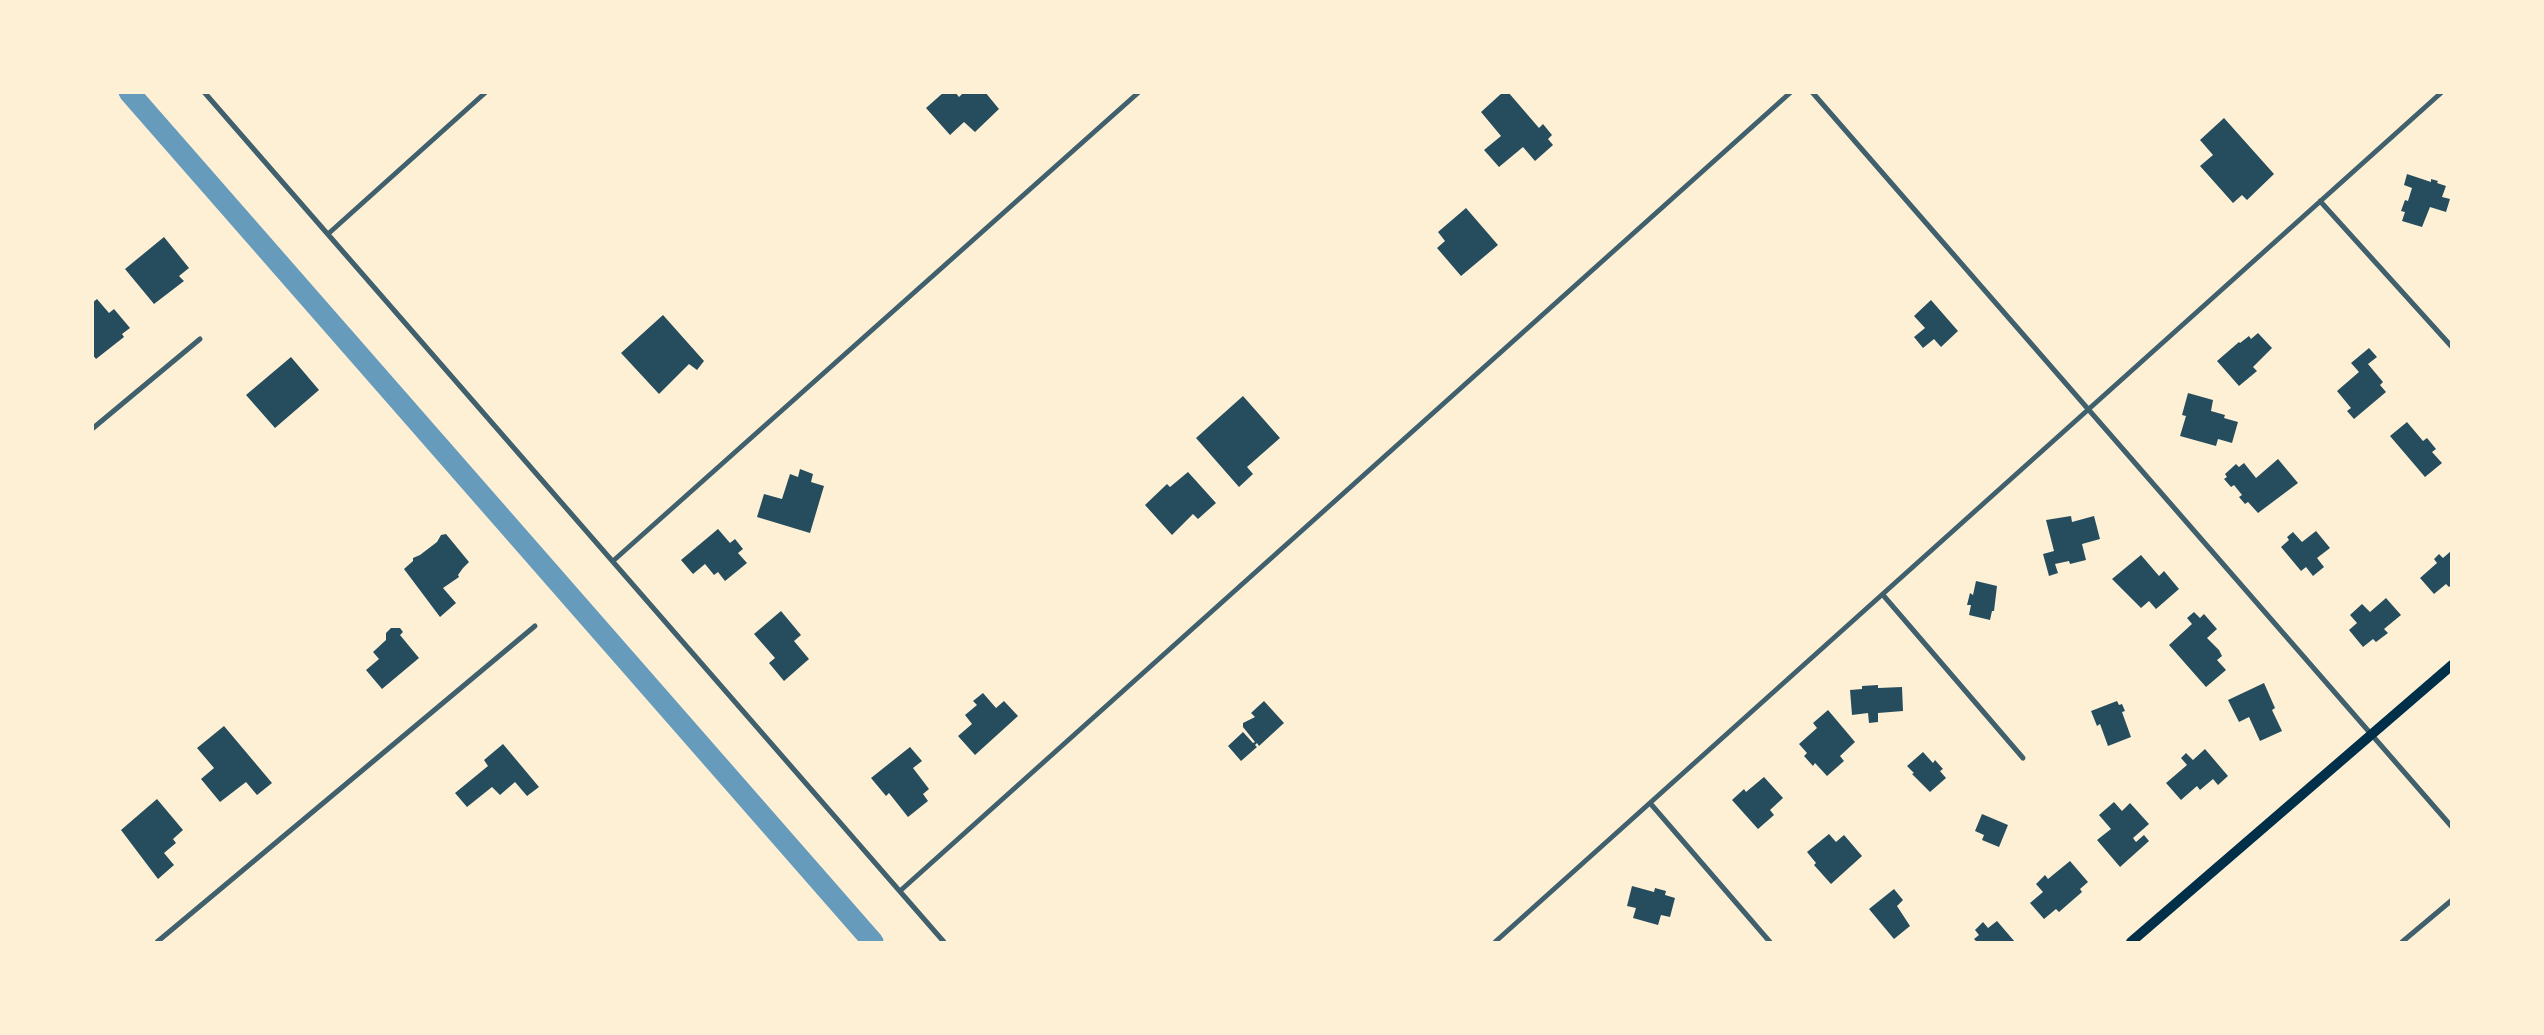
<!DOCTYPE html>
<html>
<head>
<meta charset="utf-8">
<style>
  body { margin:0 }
  #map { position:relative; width:2544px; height:1035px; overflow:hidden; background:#fdf0d5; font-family:"IBM Plex Sans",sans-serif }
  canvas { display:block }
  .frame { position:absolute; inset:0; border:94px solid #fdf0d5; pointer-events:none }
</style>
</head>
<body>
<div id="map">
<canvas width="2544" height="1035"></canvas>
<div class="frame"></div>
</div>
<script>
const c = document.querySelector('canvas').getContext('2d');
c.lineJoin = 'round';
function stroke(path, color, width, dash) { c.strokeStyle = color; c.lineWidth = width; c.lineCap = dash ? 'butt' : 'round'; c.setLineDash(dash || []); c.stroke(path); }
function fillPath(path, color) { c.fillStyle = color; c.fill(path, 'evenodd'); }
stroke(new Path2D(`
  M129,92L873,942`), '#669bbc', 21);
fillPath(new Path2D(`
  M944,92H955L959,97L964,92H985L999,109L975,132L964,122L950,135L926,108Z
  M1503,92H1508L1539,128L1543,124L1552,135L1548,139L1553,145L1535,161L1523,147L1499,167L1484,150L1501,136L1481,112Z
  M2224,118L2274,174L2247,200L2242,195L2233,203L2200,166L2213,155L2200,140Z
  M2407,174L2431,182V179L2438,181L2437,183L2446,186L2442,197L2450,199L2446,212L2430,207L2422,227L2402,221L2405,212L2401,211L2405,200L2408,201L2412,188L2404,185Z
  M1466,208L1498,245L1461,276L1437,248L1445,241L1438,232Z
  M164,237L189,268L179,276L184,281L154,304L125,269Z
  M97,299L109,313L114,309L130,328L122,334L124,337L96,359L92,354V303Z
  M1931,300L1958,331L1941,347L1934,339L1923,348L1914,337L1925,328L1914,316Z
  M663,315L704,361L697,370L689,364L659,394L621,353Z
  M2258,333L2272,348L2253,367L2257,371L2239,386L2217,361L2239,342L2240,343L2249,336L2251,339Z
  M2369,348L2377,357L2368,364L2383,382L2380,385L2386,392L2354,419L2347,411L2351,408L2337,391L2359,372L2351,363Z
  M291,357L319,390L275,428L246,395Z
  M2188,393L2213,400L2211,411L2225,415L2224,418L2238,422L2232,443L2218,439L2216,446L2180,436L2186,416L2182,415Z
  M1243,396L1280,438L1247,467L1253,474L1239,487L1196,438Z
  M2407,422L2423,441L2427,438L2436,449L2432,452L2442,463L2425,477L2390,436Z
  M2278,459L2298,483L2258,513L2248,502L2245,504L2239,497L2242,495L2234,485L2231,487L2224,479L2227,477L2225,474L2236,464L2239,467L2244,463L2256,478Z
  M800,469L813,474L811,482L824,486L810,533L757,517L764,494L782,499L790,474L798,477Z
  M1188,472L1216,503L1198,519L1193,514L1172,535L1145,505L1167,484L1170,487Z
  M2071,516L2072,522L2094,516L2100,539L2082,544L2086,560L2070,564L2069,561L2055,564L2058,573L2049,576L2043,554L2054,551L2046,520Z
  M718,529L730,543L735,539L743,549L738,553L747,563L725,581L718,572L714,575L705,564L693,574L681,560Z
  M2316,531L2330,548L2317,558L2324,567L2313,576L2306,567L2301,571L2281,547L2289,540L2287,537L2293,532L2302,542Z
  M446,534L469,562L463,568L458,575L459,577L443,588L456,603L440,617L404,569L413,561V558L420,555L437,542L441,535Z
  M2451,551L2452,584L2449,587L2446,584L2434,594L2420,578L2437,563L2434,559L2439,554L2443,558Z
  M2141,555L2159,576L2164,571L2179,589L2156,609L2149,601L2141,608L2112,579Z
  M1976,581L1997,586L1994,611H1992L1990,620L1969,615L1971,605H1967L1970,593L1973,595Z
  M2386,598L2401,615L2384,629L2388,633L2376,642L2373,639L2363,647L2349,630L2357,623L2350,615L2362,604L2370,612Z
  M781,611L801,635L794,641L809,659L784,681L769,663L775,658L754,634Z
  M2194,612L2200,618L2204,614L2217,629L2207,638L2219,650L2222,656L2217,660L2226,670L2206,687L2169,645L2192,624L2187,618Z
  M391,628H400L403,632L400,635L419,658L382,689L366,670L379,659L373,652L386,640V633Z
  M2264,683L2275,708L2272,710L2282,731L2260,741L2249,717L2239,722L2228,700Z
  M1878,685V688L1902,687L1903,711L1878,713V722L1869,723L1868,713L1852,715L1850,690L1862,689V686Z
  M983,693L996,708L1004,701L1018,716L975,755L958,736L972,724L965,715L977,705L973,701Z
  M1264,701L1284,723L1259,746L1257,743L1255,745L1257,747L1241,761L1228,746L1243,732L1253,743L1255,742L1243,727V723L1255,717L1251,713Z
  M2117,701L2119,705L2122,704L2125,711L2122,712L2131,737L2108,746L2100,724L2097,726L2091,711Z
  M1828,710L1855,742L1840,756L1844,761L1827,776L1815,763L1813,766L1804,756L1807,753L1799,744L1817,728L1813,723Z
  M224,726L272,783L257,795L246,782L220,802L201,779L214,768L197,748Z
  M503,744L539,787L527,796L515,782L500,795L492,787L467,807L455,793L488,766L484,760Z
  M910,747L922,761L913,768L929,789L923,794L928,801L908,817L889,793L886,796L871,778Z
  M2205,749L2228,776L2218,785L2213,779L2200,790L2197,786L2181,800L2166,783L2187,765L2181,758L2186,753L2193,760Z
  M1923,752L1933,763L1935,760L1943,769L1940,771L1946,778L1930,792L1912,774L1914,773L1907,766Z
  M1764,777L1783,798L1770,810L1774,815L1758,829L1732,800L1744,789L1746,792Z
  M157,799L183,830L173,839L176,843L164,853L174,865L158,879L121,830Z
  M2114,802L2122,811L2130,803L2149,824L2133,838L2136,842L2144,835L2149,841L2120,867L2097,840L2111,829L2099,815Z
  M1982,814L2008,825L1999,847L1982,840L1984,835L1975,831Z
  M1829,834L1836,842L1844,835L1862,856L1831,884L1814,865L1816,863L1807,852Z
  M2070,861L2088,882L2080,889L2082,892L2059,912L2056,909L2044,919L2030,903L2043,892L2036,884L2045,875L2048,879Z
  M1632,886L1654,892L1655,888L1666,891L1665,895L1675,898L1670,917L1661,915L1658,925L1633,918L1636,908L1627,906Z
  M1894,889L1903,900L1897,906L1910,926L1894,939L1869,909Z
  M1997,921L2015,942H1977L1974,939L1979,935L1975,930L1983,922L1988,928Z`), '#264d5e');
stroke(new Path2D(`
  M204,92L944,942
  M1812,92L2452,827
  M2320,201L2452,347
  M328,234L486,92
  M92,429L200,339
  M613,561L1139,92
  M1883,595L2023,758
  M1650,803L1770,942
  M900,891L1791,92
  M157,942L535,626
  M1495,942L2442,92
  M2402,942L2452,900`), '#3f606c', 5);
stroke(new Path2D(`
  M2131,942L2452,665`), '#003049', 10);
</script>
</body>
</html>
